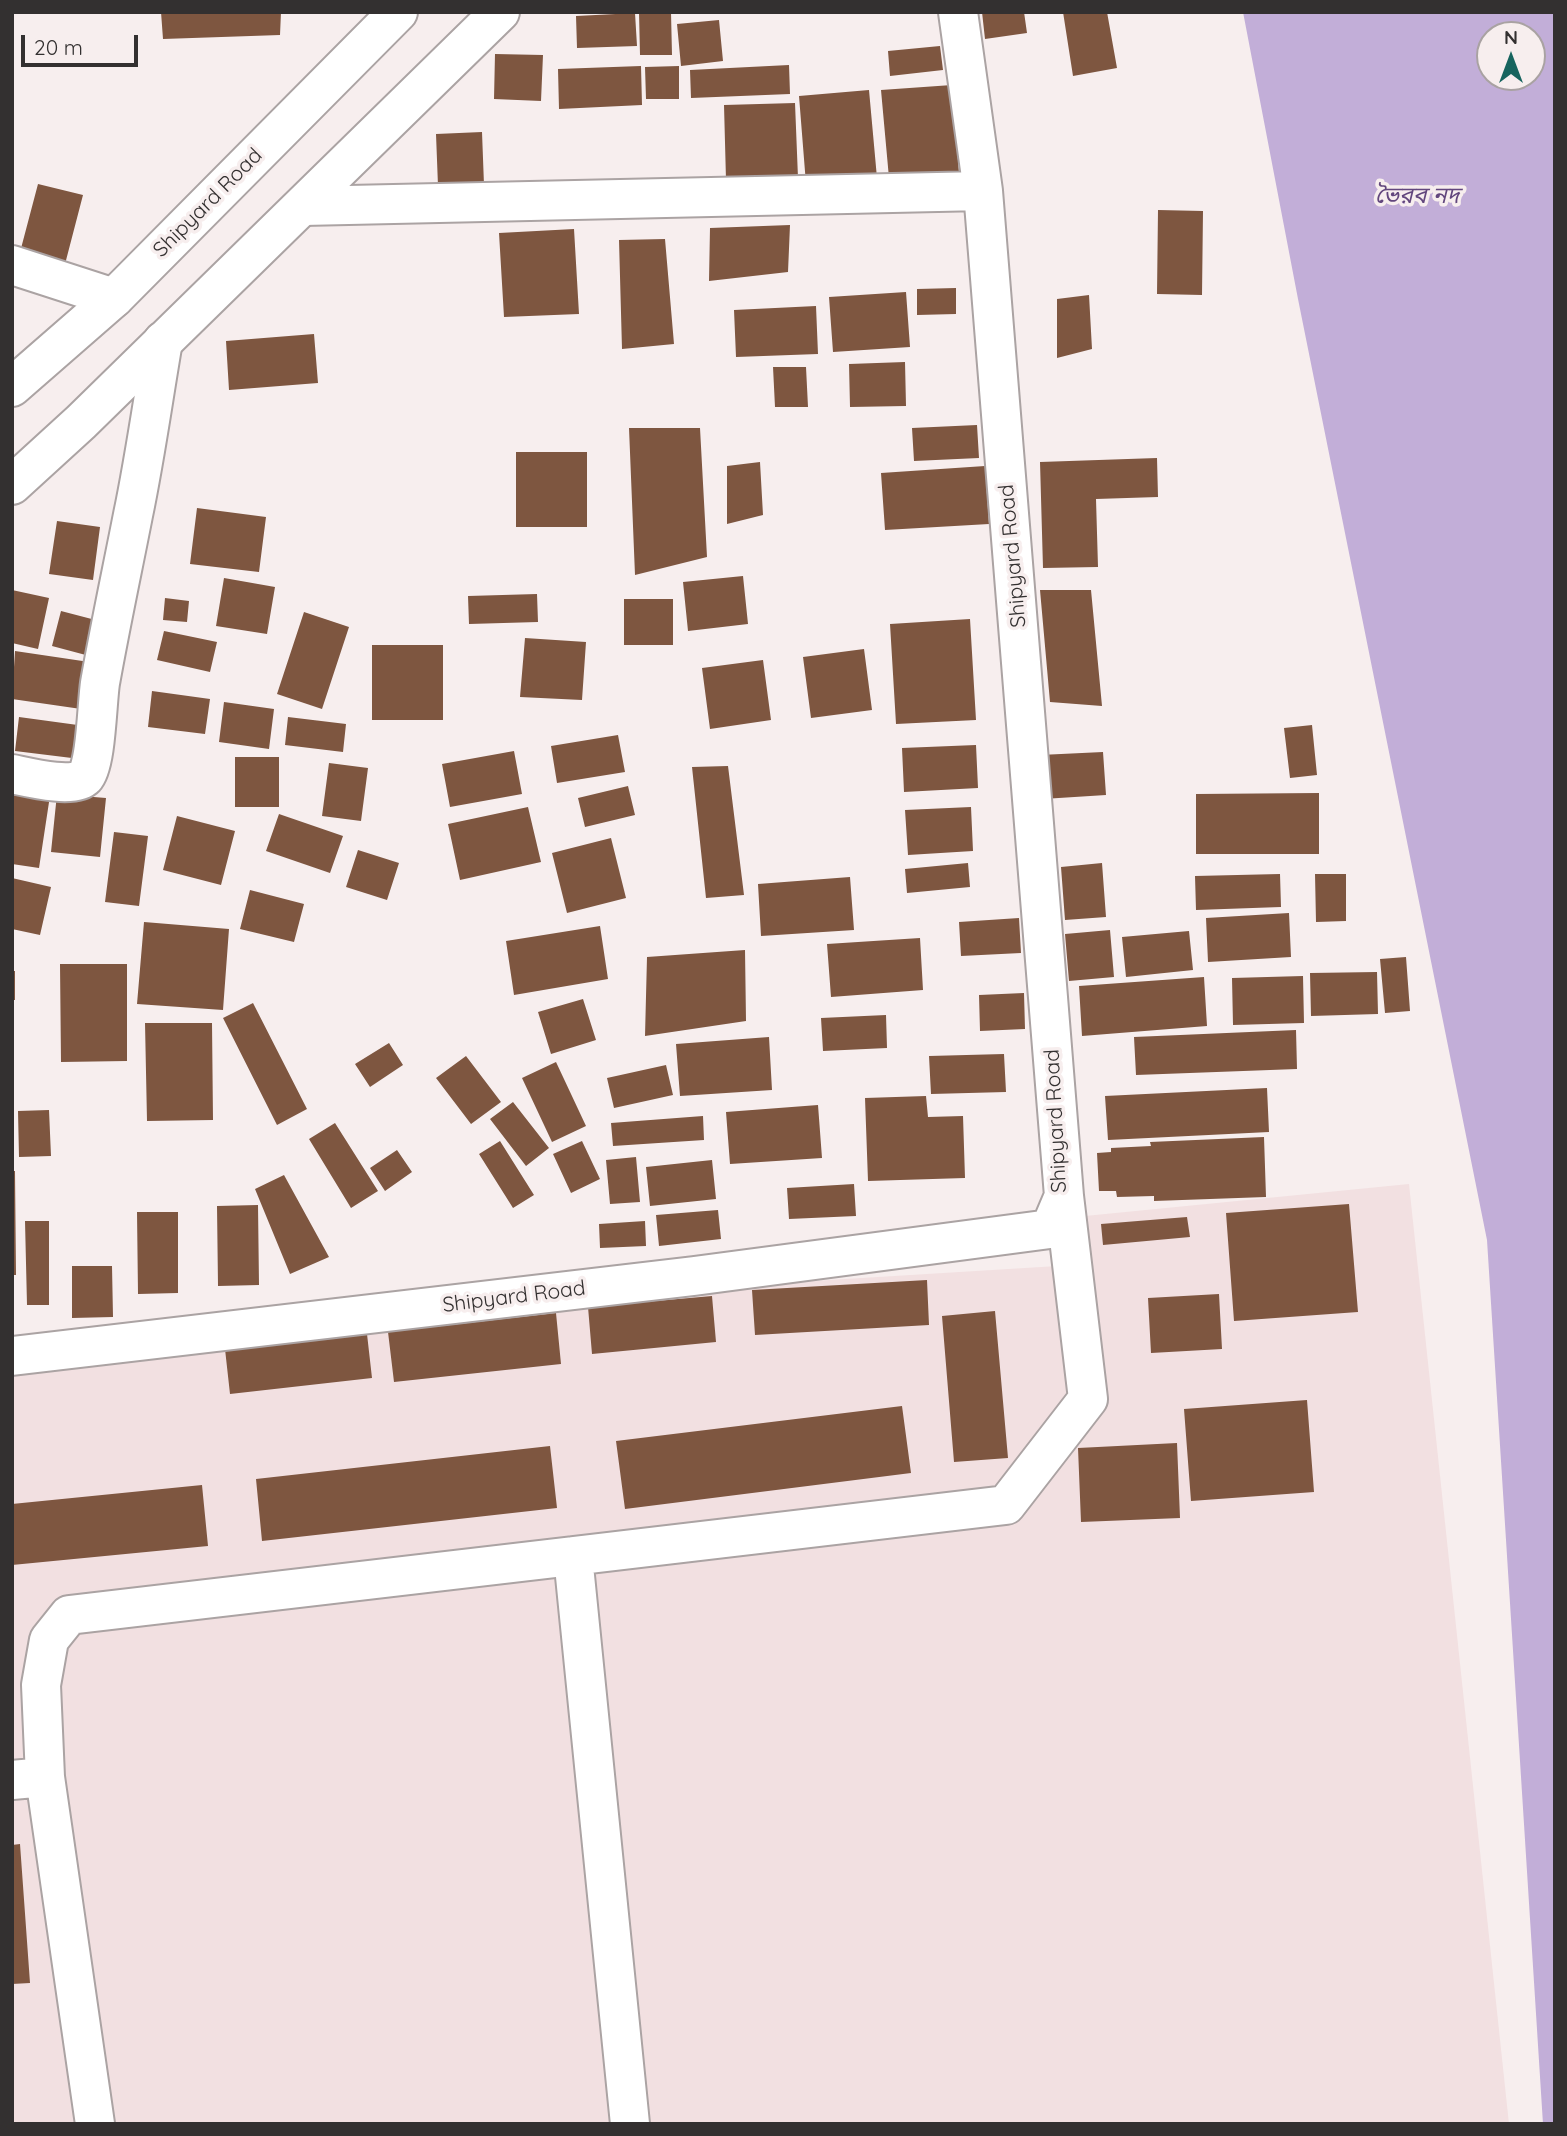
<!DOCTYPE html>
<html>
<head>
<meta charset="utf-8">
<style>
  body { margin:0 }
  #map { position:relative; width:1567px; height:2136px; overflow:hidden; background:#f7eeee; font-family:Quicksand,sans-serif }
  canvas { display:block }
  .frame { position:absolute; inset:0; border:14px solid #333030; pointer-events:none }
  .north { position:absolute; left:1476px; top:21px; width:70px; height:70px; box-sizing:border-box; background:#f7eeee; border:2px solid #a9a2a2; border-radius:50%; rotate:0deg; font-size:19px; font-weight:700; line-height:28px; text-align:center; color:#333030 }
  .north::after { content:''; display:block; margin:auto; width:24px; height:32px; background:#17645e; clip-path:polygon(50% 0,100% 100%,50% 72%,0 100%) }
  .scale { position:absolute; left:21px; top:35px; width:117px; height:32px; box-sizing:border-box; border:4px solid #333030; border-top:0; padding-left:9px; font-size:21px; line-height:24px; white-space:nowrap; color:#333030; -webkit-text-stroke:5px #f7eeee; paint-order:stroke }
</style>
</head>
<body>
<div id="map">
<canvas width="1567" height="2136"></canvas>
<div class="frame"></div>
<div class="north">N</div>
<div class="scale">20 m</div>
</div>
<script>
const c = document.querySelector('canvas').getContext('2d');
c.lineJoin = 'round';
function fillPath(path, color) { c.fillStyle = color; c.fill(path, 'evenodd'); }
function stroke(path, color, width, dash) { c.strokeStyle = color; c.lineWidth = width; c.lineCap = dash ? 'butt' : 'round'; c.setLineDash(dash || []); c.stroke(path); }
function label(font, color, halo, rows, align = 'center') {
  c.font = font + ' Quicksand,"Noto Sans Bengali",sans-serif'; c.lineWidth = 7; c.setLineDash([]); c.textBaseline = 'middle'; c.strokeStyle = halo; c.fillStyle = color; for (const [text, x, y, turn = 0] of rows) {
    c.save(); c.translate(x, y); c.rotate((+turn || 0) * Math.PI / 180); c.textAlign = isNaN(turn) ? turn : align; if (halo) c.strokeText(text, 0, 0); c.fillText(text, 0, 0); c.restore();
  }
}
fillPath(new Path2D(`
  M1409,1184L1509,2124H12V1367L682,1289L1090,1264L1085,1216Z`), '#f2e0e1');
fillPath(new Path2D(`
  M1243,12H1555V2124H1543L1487,1240L1298,299ZM1490,35H1532V77H1490Z`), '#c2aed8');
fillPath(new Path2D(`
  M161,12H281L280,35L163,39Z
  M639,12H671L672,55H640Z
  M982,12H1024L1027,33L985,39Z
  M1063,12H1107L1117,68L1073,76Z
  M635,13L637,46L577,48L576,16Z
  M719,20L723,61L681,66L677,24Z
  M940,46L943,70L890,76L888,51Z
  M495,54L543,55L541,101L494,99Z
  M789,65L790,94L691,98L690,70Z
  M641,66L642,105L559,109L558,69Z
  M679,66V99H646L645,67Z
  M952,85L959,173L889,178L881,90Z
  M869,90L877,178L806,184L799,96Z
  M795,103L798,178L726,180L724,105Z
  M482,132L484,185L438,186L436,134Z
  M38,184L83,195L64,268L19,256Z
  M1158,210L1203,211L1202,295L1157,294Z
  M790,225L788,272L709,281L710,228Z
  M574,229L579,314L504,317L499,233Z
  M665,239L674,344L622,349L619,240Z
  M956,288V314L917,315V289Z
  M906,292L910,347L833,352L829,297Z
  M1089,295L1092,349L1057,358V299Z
  M816,306L818,354L736,357L734,310Z
  M314,334L318,383L229,390L226,341Z
  M905,362L906,406L850,407L849,364Z
  M773,367H806L808,407H775Z
  M977,425L979,458L914,461L912,428Z
  M629,428H700L707,557L635,575Z
  M516,452H587V527H516Z
  M1157,458L1158,497L1096,499L1098,567L1043,568L1040,462Z
  M760,462L763,515L727,524V466Z
  M985,466L989,524L885,530L881,473Z
  M197,508L266,517L259,572L190,564Z
  M57,521L100,527L93,580L49,574Z
  M743,576L748,624L688,631L683,582Z
  M224,578L275,587L267,634L216,626Z
  M12,590L49,598L38,649L12,643Z
  M1040,590H1091L1102,706L1050,702Z
  M537,594L538,622L469,624L468,596Z
  M165,598L189,601L187,622L163,620Z
  M624,599H673V645H624Z
  M61,611L107,623L97,658L52,646Z
  M304,612L349,627L322,709L277,694Z
  M970,619L976,720L896,724L890,624Z
  M164,631L217,642L210,672L157,660Z
  M525,638L586,642L582,700L520,697Z
  M372,645H443V720H372Z
  M864,649L872,710L811,718L803,657Z
  M15,651L96,663L88,710L12,699Z
  M763,660L771,720L710,729L702,668Z
  M152,691L210,699L205,734L148,727Z
  M224,702L274,709L269,749L219,742Z
  M19,717L85,726L80,759L15,751Z
  M288,717L346,724L343,752L285,745Z
  M1312,725L1317,775L1290,778L1284,728Z
  M618,735L625,772L557,783L551,746Z
  M976,745L978,788L904,792L902,748Z
  M514,751L522,794L450,807L442,764Z
  M1103,752L1106,795L1043,799L1040,755Z
  M235,757H279V807H235Z
  M329,763L368,768L361,821L322,816Z
  M728,766L744,895L706,898L692,767Z
  M12,783L51,789L39,868L12,864Z
  M628,786L635,815L585,827L578,798Z
  M1319,793V854H1196V794Z
  M57,794L106,798L100,857L51,852Z
  M528,807L541,862L460,880L448,824Z
  M971,807L973,851L908,855L905,810Z
  M279,814L343,836L330,873L266,851Z
  M177,816L235,831L221,885L163,870Z
  M114,832L148,836L139,906L105,902Z
  M611,838L626,898L567,913L552,853Z
  M358,850L399,863L387,900L346,887Z
  M968,863L970,887L907,893L905,869Z
  M1102,863L1106,917L1065,920L1061,867Z
  M1280,874L1281,907L1196,910L1195,876Z
  M1315,874H1346V921L1316,922Z
  M850,877L854,930L761,936L758,884Z
  M12,878L51,887L40,935L12,929Z
  M250,890L304,904L294,942L240,929Z
  M1289,913L1291,957L1208,962L1206,918Z
  M1019,918L1021,953L961,956L959,922Z
  M144,922L229,929L223,1010L137,1004Z
  M600,926L608,979L514,995L506,941Z
  M1110,930L1114,977L1069,981L1065,934Z
  M1189,931L1193,970L1126,977L1122,937Z
  M920,938L923,990L831,997L827,944Z
  M745,950L746,1021L645,1036L647,957Z
  M1406,957L1410,1011L1385,1013L1380,959Z
  M60,964H127V1061L61,1062Z
  M12,971H15V1000H12Z
  M1377,972L1378,1014L1311,1016L1310,973Z
  M1303,976L1304,1023L1233,1025L1232,978Z
  M1204,977L1207,1026L1082,1036L1079,986Z
  M1024,993L1025,1029L980,1031L979,995Z
  M583,999L596,1040L551,1054L538,1012Z
  M253,1003L307,1109L277,1125L223,1018Z
  M886,1015L887,1048L823,1051L821,1018Z
  M145,1023H212L213,1120L147,1121Z
  M1296,1030L1297,1069L1136,1075L1134,1037Z
  M769,1037L772,1090L680,1096L676,1044Z
  M389,1043L403,1065L370,1087L355,1064Z
  M1004,1054L1006,1092L931,1094L929,1056Z
  M466,1056L501,1102L471,1124L436,1078Z
  M556,1062L586,1126L552,1142L522,1078Z
  M666,1065L673,1095L614,1108L607,1078Z
  M1267,1088L1269,1132L1108,1140L1105,1096Z
  M926,1096L928,1117L963,1116L965,1178L868,1181L865,1098Z
  M513,1102L549,1148L526,1166L490,1119Z
  M818,1105L822,1158L730,1164L726,1112Z
  M49,1110L51,1156L19,1157L18,1111Z
  M703,1116L704,1140L613,1146L611,1123Z
  M335,1123L378,1191L351,1208L309,1139Z
  M1264,1137L1266,1197L1154,1201V1196L1117,1197L1116,1191H1099L1097,1153L1111,1152V1148L1151,1146L1150,1142Z
  M500,1141L534,1195L513,1208L479,1154Z
  M582,1141L600,1179L571,1193L553,1154Z
  M397,1150L412,1172L385,1191L370,1168Z
  M636,1157L640,1202L610,1204L606,1160Z
  M712,1160L716,1199L650,1206L646,1167Z
  M12,1171H15L16,1275H12Z
  M284,1175L329,1257L290,1274L255,1189Z
  M854,1184L856,1216L789,1219L787,1188Z
  M1349,1204L1358,1312L1234,1321L1226,1213Z
  M258,1205L259,1285L218,1286L217,1206Z
  M718,1210L721,1239L659,1246L656,1215Z
  M137,1212H178V1293L138,1294Z
  M1187,1217L1190,1237L1103,1245L1101,1224Z
  M25,1221H49V1305H27Z
  M645,1221L646,1246L600,1248L599,1224Z
  M72,1266H112L113,1317L72,1318Z
  M927,1280L929,1325L755,1335L752,1290Z
  M1219,1294L1222,1349L1151,1353L1148,1298Z
  M712,1296L716,1342L592,1354L588,1307Z
  M995,1311L1008,1458L954,1462L942,1316Z
  M556,1313L561,1364L394,1382L388,1332Z
  M367,1334L372,1378L230,1394L225,1349Z
  M1307,1400L1314,1492L1191,1501L1184,1409Z
  M902,1406L911,1473L625,1509L616,1441Z
  M1177,1443L1180,1518L1081,1522L1078,1448Z
  M550,1446L557,1508L262,1541L256,1479Z
  M202,1485L208,1546L12,1565V1504Z
  M20,1844L30,1983L12,1984V1845Z`), '#7e5640');
const minor = new Path2D(`
  M303,206L983,191
  M12,265L114,298
  M12,774C27,777 74,789 85,777C96,766 97,703 100,683C110,627 122,571 133,515C145,458 153,399 163,341
  M12,1356L694,1276L1050,1229L1064,1196L983,191L958,12
  M12,1780L45,1777
  M95,2124L45,1777L41,1685L49,1640L69,1615L573,1556
  M630,2124L573,1556L1006,1505L1088,1399L1064,1196`);
const major = new Path2D(`
  M12,387L114,298L398,12
  M12,485L81,422L500,12`);
stroke(minor, '#aba3a3', 42);
stroke(major, '#aba3a3', 42);
stroke(minor, '#fff', 38);
stroke(major, '#fff', 38);
label('21px', '#333030', '#f7eeee', [
  ["Shipyard Road",208,203,-45],
  ["Shipyard Road",1013,556,-95],
  ["Shipyard Road",1056,1121,-93],
  ["Shipyard Road",514,1297,-7]
]);
label('italic 23px', '#62467d', '#f7eeee', [
  ["ভৈরব নদ",1417,196]
]);
</script>
</body>
</html>
